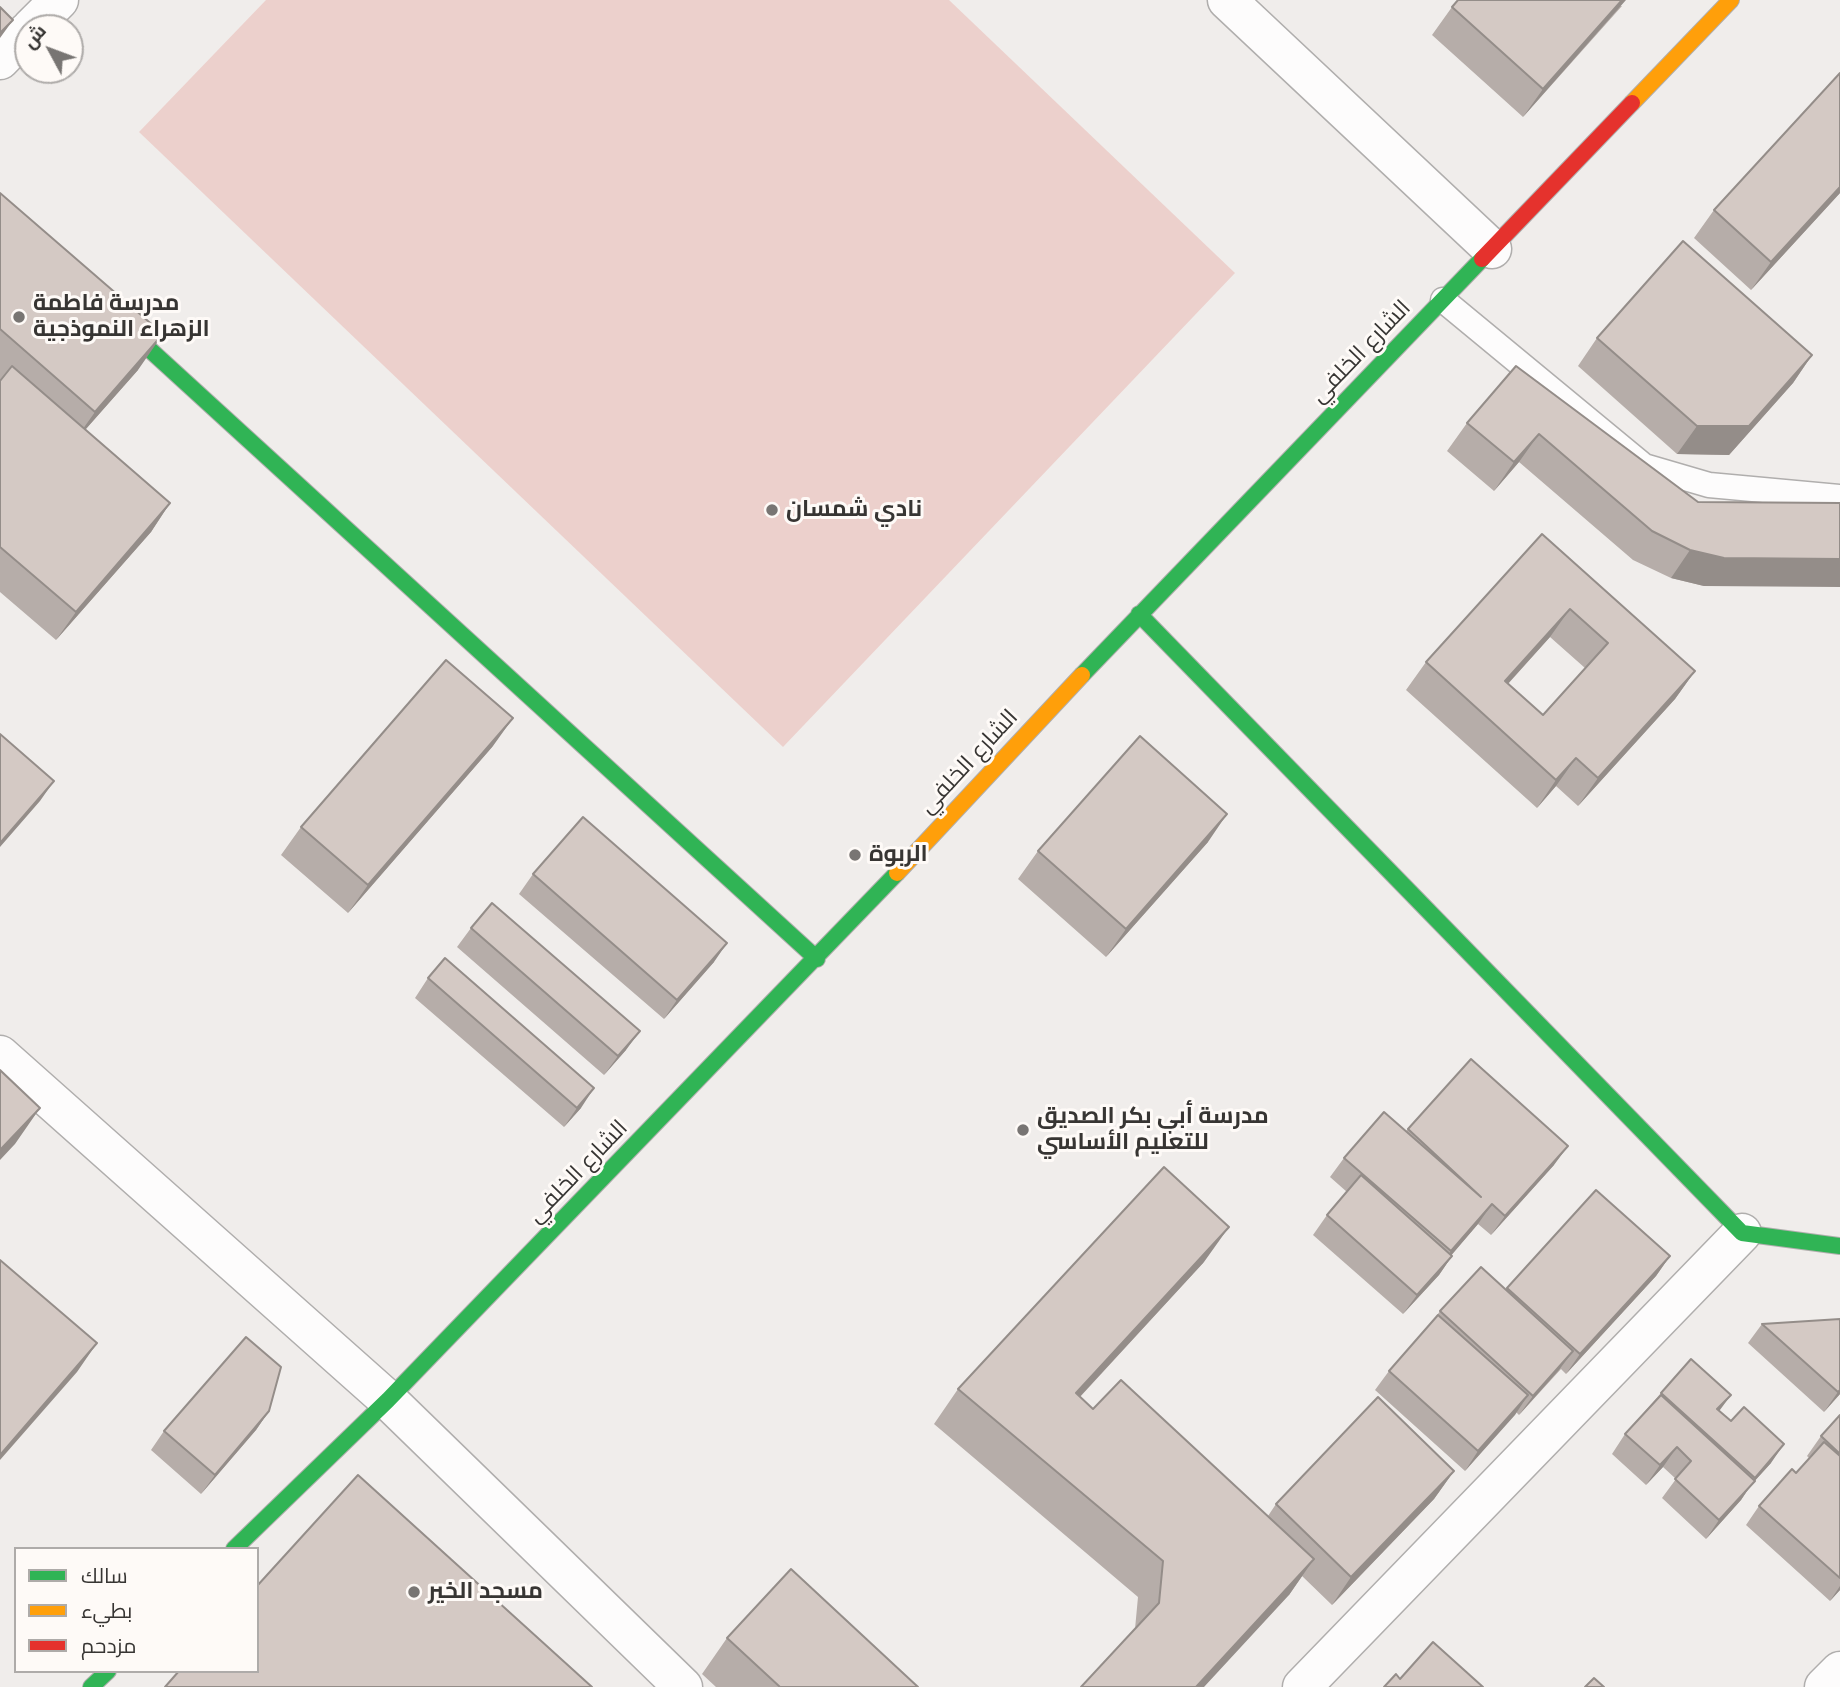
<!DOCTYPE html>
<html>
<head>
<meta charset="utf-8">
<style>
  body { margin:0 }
  #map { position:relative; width:1840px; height:1687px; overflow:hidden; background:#f0edeb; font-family:"Fira Sans",Cairo,sans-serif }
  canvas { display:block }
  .legend { position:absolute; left:14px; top:1547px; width:245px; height:126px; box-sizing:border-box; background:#fefaf7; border:2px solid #aeaba9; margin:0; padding:9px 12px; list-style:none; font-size:21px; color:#373533 }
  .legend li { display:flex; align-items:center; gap:14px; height:35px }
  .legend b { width:35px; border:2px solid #aeaba9 }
  .north { position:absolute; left:14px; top:14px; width:70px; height:70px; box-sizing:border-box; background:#fefaf7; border:2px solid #aeaba9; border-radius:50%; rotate:311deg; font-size:19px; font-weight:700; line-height:28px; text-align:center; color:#373533 }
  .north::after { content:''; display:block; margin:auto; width:24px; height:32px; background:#787573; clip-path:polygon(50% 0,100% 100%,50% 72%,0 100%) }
</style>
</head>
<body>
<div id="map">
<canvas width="1840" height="1687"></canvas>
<ul class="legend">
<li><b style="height:9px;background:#30b455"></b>سالك</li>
<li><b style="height:9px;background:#ff9f0a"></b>بطيء</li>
<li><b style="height:9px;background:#e5322d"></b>مزدحم</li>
</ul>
<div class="north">ش</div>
</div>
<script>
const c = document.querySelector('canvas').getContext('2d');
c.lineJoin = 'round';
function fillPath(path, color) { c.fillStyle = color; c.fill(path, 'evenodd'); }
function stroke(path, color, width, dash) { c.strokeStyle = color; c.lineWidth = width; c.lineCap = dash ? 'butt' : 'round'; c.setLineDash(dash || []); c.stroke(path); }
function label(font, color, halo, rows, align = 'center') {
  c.font = font + ' "Fira Sans",Cairo,sans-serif'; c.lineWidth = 6; c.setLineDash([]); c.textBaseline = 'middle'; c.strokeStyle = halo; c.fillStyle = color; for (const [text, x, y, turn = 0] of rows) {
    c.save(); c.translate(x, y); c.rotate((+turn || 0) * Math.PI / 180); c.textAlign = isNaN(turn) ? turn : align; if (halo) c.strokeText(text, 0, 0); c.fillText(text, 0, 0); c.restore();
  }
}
fillPath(new Path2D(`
  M266,0H949L1235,273L783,747L139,132Z`), '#ecd0cc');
const lane = new Path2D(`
  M1443,300L1644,466L1709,485L1840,497`);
const street = new Path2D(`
  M1227,0L1492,249
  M31,28L59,0
  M0,60L28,31
  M0,1055L388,1400L683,1687
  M1302,1687L1742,1233
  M1824,1687L1840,1671`);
const fast = new Path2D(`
  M113,316L817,959
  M1139,614L1742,1233L1840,1246
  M1082,675L1482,259
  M234,1549L388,1400L897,873
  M91,1687L108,1671`);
const slow = new Path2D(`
  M1632,103L1731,0
  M897,873L1082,675`);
const jam = new Path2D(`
  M1482,259L1632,103`);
stroke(lane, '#b0aead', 27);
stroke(street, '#b0aead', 41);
stroke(fast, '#b0aead', 18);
stroke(slow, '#b0aead', 18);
stroke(jam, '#b0aead', 18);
stroke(lane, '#fdfcfc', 24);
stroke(street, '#fdfcfc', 38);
stroke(fast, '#30b455', 16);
stroke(slow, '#ff9f0a', 16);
stroke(jam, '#e5322d', 16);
fillPath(new Path2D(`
  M1622,6L1523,117L1432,35L1452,7Z
  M1840,73V193L1751,290L1694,238L1714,210Z
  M0,193L138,370L85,430L170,503L151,532L56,640L0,592Z
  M1597,338L1812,355L1793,383L1729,455L1677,454L1578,366Z
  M1516,366L1698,502L1704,586L1671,578L1633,560L1519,462L1494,491L1447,451L1467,423Z
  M1542,534L1695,671L1675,699L1578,806L1556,786L1537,808L1406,690L1426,662ZM1550,637L1585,668L1543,715L1508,684Z
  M493,746L348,913L281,855L301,827Z
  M1208,842L1106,957L1018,879L1038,851Z
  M533,874L714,962L664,1019L519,894Z
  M471,928L626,1050L604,1075L457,947Z
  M428,978L581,1108L564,1127L415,998Z
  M1471,1059L1554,1165L1491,1235L1478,1224L1451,1255L1452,1256L1439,1275L1403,1314L1313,1235L1327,1215L1347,1192L1330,1177L1344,1158L1406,1131Z
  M1596,1190L1670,1256L1656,1276L1566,1374L1561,1369L1519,1415L1516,1412L1465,1471L1375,1390L1389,1371L1435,1318L1440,1311L1506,1290Z
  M1204,1262L1080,1397L1093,1409L1268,1516L1276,1504L1454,1471L1434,1499L1332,1605L1302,1576L1289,1595L1135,1629L1138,1597L934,1424L958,1389Z
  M1840,1319V1394L1824,1412L1748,1343L1762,1324Z
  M1661,1393L1720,1411L1771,1463L1751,1485L1741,1500L1706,1539L1662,1498L1676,1479L1663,1467L1646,1485L1612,1454L1625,1434Z
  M269,1411L256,1430L201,1494L151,1450L164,1431Z
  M1840,1415V1590L1830,1601L1746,1525L1759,1506L1796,1473L1809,1458L1807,1456L1821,1436Z
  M727,1638L918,1687H716L702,1674Z`), '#b6ada9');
fillPath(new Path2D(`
  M1622,0H1626L1523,117L1543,89Z
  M13,20L0,38V33Z
  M1840,187V193L1751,290L1771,262Z
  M163,334L138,370L70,447L95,412Z
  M1812,355L1793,383L1729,455L1677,454L1697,426Z
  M1539,434L1519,462L1494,491L1514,462Z
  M170,503L151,532L56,640L76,612Z
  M1690,550L1840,559V587L1704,586L1671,578Z
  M1570,609L1550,637L1485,709L1505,681Z
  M1695,671L1675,699L1578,806L1598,778Z
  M513,718L493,746L348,913L368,885Z
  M1576,758L1556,786L1537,808L1556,780Z
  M54,781L40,801L0,847V843Z
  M1227,814L1208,842L1106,957L1126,929Z
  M727,943L714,962L664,1019L677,1000Z
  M640,1031L626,1050L604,1075L618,1056Z
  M594,1088L581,1108L564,1127L577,1108Z
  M40,1108L15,1144L0,1160V1150Z
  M1568,1146L1554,1165L1491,1235L1505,1216Z
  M1492,1204L1478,1224L1438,1271L1451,1251Z
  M1229,1227L1204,1262L1051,1428L1076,1393Z
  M1452,1256L1439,1275L1403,1314L1417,1295Z
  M1670,1256L1656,1276L1566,1374L1580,1354Z
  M97,1343L77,1372L0,1460V1455Z
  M1573,1351L1559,1370L1519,1415L1533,1396Z
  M1840,1390V1394L1824,1412L1838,1392Z
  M1528,1395L1515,1415L1465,1471L1478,1451Z
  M1731,1395L1717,1414V1409Z
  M269,1411L256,1430L201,1494L215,1475Z
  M1784,1444L1771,1463L1751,1485L1741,1500L1706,1539L1719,1520L1746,1491L1755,1478Z
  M1677,1447L1663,1467L1646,1485L1660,1465Z
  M1454,1471L1434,1499L1332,1605L1351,1577Z
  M1314,1559L1289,1595L1204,1687H1196Z
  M1840,1586V1590L1830,1601Z`), '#948d89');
const building = new Path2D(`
  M1458,0H1622L1543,89L1452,7Z
  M0,7L13,20L0,33Z
  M1840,73V187L1771,262L1714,210Z
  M0,193L163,334L95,412L0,329Z
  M1683,241L1812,355L1749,426H1697L1597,338Z
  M12,366L170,503L76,612L0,547V381Z
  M1516,366L1698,502L1840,503V559L1724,558L1690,550L1652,531L1539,434L1514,462L1467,423Z
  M1542,534L1695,671L1598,778L1576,758L1556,780L1426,662ZM1570,609L1608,643L1543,715L1505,681Z
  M446,660L513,718L368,885L301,827Z
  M0,734L54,781L0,843Z
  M1140,736L1227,814L1126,929L1038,851Z
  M583,817L727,943L677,1000L533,874Z
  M492,903L640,1031L618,1056L471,928Z
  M445,958L594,1088L577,1108L428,978Z
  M1471,1059L1568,1146L1505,1216L1492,1204L1451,1251L1344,1158L1384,1112L1481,1197L1408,1129Z
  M0,1070L40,1108L0,1150Z
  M1164,1167L1229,1227L1076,1393L1093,1409L1121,1380L1314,1559L1196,1687H1081L1159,1603L1163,1561L958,1389Z
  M1361,1175L1452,1256L1417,1295L1327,1215Z
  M1596,1190L1670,1256L1580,1354L1507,1288Z
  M0,1260L97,1343L0,1455Z
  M1481,1267L1573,1351L1533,1396L1440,1311Z
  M1438,1315L1528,1395L1478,1451L1389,1371Z
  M1840,1319V1390L1838,1392L1762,1324Z
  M246,1337L281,1367L269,1411L215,1475L164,1431Z
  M1691,1359L1731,1395L1717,1409L1731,1421L1744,1407L1784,1444L1755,1478L1661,1393Z
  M1661,1395L1755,1481L1719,1520L1675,1479L1691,1461L1677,1447L1660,1465L1625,1434Z
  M1378,1397L1454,1471L1351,1577L1276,1504Z
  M1840,1415V1454L1821,1436Z
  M1824,1442L1840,1456V1578L1759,1506L1792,1469L1796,1473Z
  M358,1475L592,1687H165L179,1671H257V1586Z
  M791,1569L918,1687H780L727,1638Z
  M1433,1642L1483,1687H1384L1396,1674L1400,1679Z
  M1594,1678L1604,1687H1585Z`);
fillPath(building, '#d4c9c4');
stroke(building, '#948d89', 2);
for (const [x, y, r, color] of [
  [19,317,7,"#787573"],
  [772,510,7,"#787573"],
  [855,855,7,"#787573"],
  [1023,1130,7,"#787573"],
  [414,1592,7,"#787573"]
]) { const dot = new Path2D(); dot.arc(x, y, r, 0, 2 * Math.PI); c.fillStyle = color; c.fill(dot); stroke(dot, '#fefaf7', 2.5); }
label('bold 23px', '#373533', '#fefaf7', [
  ["مدرسة فاطمة",33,304],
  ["الزهراء النموذجية",33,330],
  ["نادي شمسان",786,510],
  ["الربوة",869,855],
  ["مدرسة أبي بكر الصديق",1037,1117],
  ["للتعليم الأساسي",1037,1143],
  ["مسجد الخير",428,1592]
], 'left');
label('23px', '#373533', '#fefaf7', [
  ["الشارع الخلفي",1361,352,-46],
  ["الشارع الخلفي",969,762,-47],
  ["الشارع الخلفي",578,1172,-46]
]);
</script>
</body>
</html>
